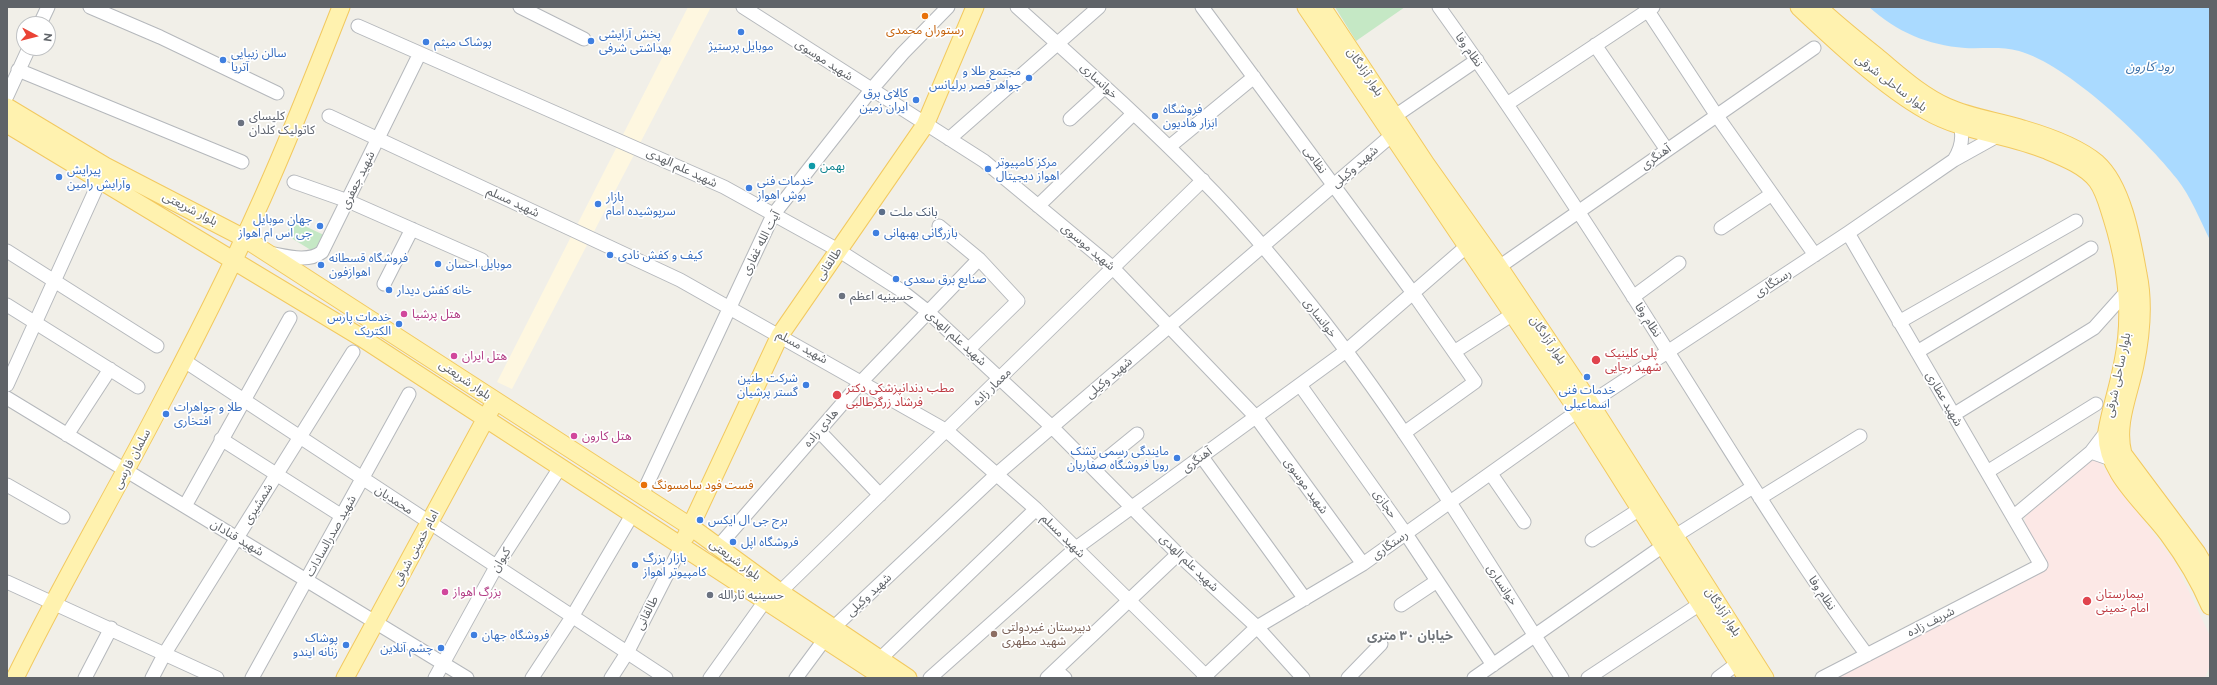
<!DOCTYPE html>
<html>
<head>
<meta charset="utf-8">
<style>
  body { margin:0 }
  #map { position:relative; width:2217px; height:685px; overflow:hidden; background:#f1efe8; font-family:Raleway,sans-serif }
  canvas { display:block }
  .frame { position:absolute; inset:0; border:8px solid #5f6368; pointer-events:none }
  .north { position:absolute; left:16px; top:16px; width:40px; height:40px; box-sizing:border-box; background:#fff; border:1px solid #bfc1c3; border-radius:50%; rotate:97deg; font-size:11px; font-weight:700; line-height:16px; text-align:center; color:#5f6368 }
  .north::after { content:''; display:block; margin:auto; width:14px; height:18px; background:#ea4335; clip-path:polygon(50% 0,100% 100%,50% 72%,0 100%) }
</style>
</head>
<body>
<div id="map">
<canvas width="2217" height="685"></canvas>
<div class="frame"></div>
<div class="north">N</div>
</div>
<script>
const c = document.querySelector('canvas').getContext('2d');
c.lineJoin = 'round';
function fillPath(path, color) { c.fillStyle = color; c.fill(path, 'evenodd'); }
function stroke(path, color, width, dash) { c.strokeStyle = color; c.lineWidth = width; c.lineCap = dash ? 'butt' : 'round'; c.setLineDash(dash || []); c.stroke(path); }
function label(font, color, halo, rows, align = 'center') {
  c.font = font + ' Raleway,"Noto Sans Arabic",sans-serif'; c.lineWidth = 3.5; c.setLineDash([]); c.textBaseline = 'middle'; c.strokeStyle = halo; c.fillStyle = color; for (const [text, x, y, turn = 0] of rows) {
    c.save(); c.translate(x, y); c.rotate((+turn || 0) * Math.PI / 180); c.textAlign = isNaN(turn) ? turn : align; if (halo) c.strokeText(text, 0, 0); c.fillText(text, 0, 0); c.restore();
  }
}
fillPath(new Path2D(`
  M688,7H711L512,389L497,382Z`), '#fef7e0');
fillPath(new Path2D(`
  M2087,461H2099L2175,562L2210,636V665L2205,678H1827L2049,566L2024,525L2026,514Z`), '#fce8e6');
fillPath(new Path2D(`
  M1335,7H1405L1356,41Z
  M296,222L324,235L314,252L293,239L288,230Z`), '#c5e8c5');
fillPath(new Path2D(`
  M1869,7H2210V240C2200,220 2191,197 2177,179C2147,140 2067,64 2019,51C2001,46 1982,49 1965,48C1927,45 1897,32 1869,7Z`), '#aadaff');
const minor = new Path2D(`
  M90,7L160,37L277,93
  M520,7L584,39
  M743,7L984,161L1112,267L1256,417L1363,564
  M1017,7C1080,64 1143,120 1202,180C1241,219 1277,262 1311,305C1404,422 1481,553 1562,678
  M1202,7L1413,293L1475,382L1404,433
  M1439,7C1520,120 1596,237 1670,355C1734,456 1796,559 1867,655
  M1648,11L1717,116L1815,255
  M40,24L48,7
  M358,26L724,187L838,250L899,289L927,311L1052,427L1178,554L1257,627L1303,678
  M1595,45L1667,150
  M18,70L242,162
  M7,96L29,48
  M1507,104L1653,7
  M329,116L680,280L947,431L1036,509L1208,678
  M1395,116L1477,60
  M1070,119L1105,87
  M949,139L1099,7
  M1169,147L1254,77
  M1954,160C1961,149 1964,138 1960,125
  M294,182L348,201L482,260
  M1038,206L1133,114
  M939,226L979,259L1018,301L969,349
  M1721,228L1772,194
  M7,251L157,346
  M269,253C286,256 308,263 322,252L419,55
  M1499,267L1814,48
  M384,284L412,229
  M1633,297L1679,263
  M7,305L138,387
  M1899,322L2076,221
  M1454,352L1513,314
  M1917,352L2091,248
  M183,360L666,678
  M7,385L100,180
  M1300,385L1406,534L1493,665
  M7,398L467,678
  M1590,403L1848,233L1954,160L1999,135
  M1953,415L2094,328L2128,290
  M819,431L880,495
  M2107,431L2091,452L2111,459
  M67,435L110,369
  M221,439L342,516
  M1202,457L1305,599
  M1094,469L1137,434
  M1987,472L2096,404
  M1491,474L1524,522
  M7,485L63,517
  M642,495L773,215L871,90L903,53L948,7
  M1760,498L1860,436
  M185,506L290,318
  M2013,517L2091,452
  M1675,536L1753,487
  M1592,540L1640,509
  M717,548L862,381L979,259
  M7,582L217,678
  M780,592L1203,180
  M1401,605L1437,581
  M880,659L1036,509
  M1056,670L1065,678
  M85,678L111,628
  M152,678L165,653L353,352
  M252,678L409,394
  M435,678L496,567L561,466
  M532,678L572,617L632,515
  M611,678L627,653L681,547
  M710,678L765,601
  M796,678L833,628L997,474L1392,135
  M930,678L1076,548L1346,351L1467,246
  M1047,678L1178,554
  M1203,678L1257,627L1363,564L1578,411
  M1348,678L1381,644
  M1474,678L1663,546
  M1588,678L1700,604
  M1718,678L1738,663
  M1822,678L2041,565L1848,233`);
const major = new Path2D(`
  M1306,7L1578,411L1747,678
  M1322,7L1426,164L1499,267L1590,403L1765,678
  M1799,7C1835,41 1884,87 1927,111C1963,132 2007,134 2046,150C2063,157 2086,166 2097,181C2105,192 2108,206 2112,218C2127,266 2133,313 2123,362C2119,385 2111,408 2107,431C2105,473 2145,503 2168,534C2185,557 2199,580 2210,606
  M1818,7C1836,24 1856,40 1876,56C1898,74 1920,95 1947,107C1971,118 1998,121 2023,129C2047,136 2078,147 2097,163C2123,186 2132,241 2138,274C2144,303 2141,336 2135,365C2129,395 2115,424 2123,454L2197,553L2210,575
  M7,107L105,166L244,238L691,527L780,592L908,678
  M7,124L362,338L884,678
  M686,536L780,335L925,125L975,7
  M15,678C61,584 115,493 163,400C202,326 240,251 273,174C297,119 319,63 341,7
  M345,678L492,407`);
stroke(minor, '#b5b8bc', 15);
stroke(major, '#f2c960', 19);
stroke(minor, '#fff', 13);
stroke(major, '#fff2af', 17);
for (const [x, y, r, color] of [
  [925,16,4,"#e8710a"],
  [741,32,4,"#3f7fe0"],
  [591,41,4,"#3f7fe0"],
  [426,42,4,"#3f7fe0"],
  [223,60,4,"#3f7fe0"],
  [1029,78,4,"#3f7fe0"],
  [916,100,4,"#3f7fe0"],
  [1155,116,4,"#3f7fe0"],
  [241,123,4,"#6b7280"],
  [812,166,4,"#0f9aa8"],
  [988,169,4,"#3f7fe0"],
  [59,177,4,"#3f7fe0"],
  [749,188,4,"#3f7fe0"],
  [598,204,4,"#3f7fe0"],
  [882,212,4,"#5c6f8a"],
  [320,226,4,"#3f7fe0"],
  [876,233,4,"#3f7fe0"],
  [610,255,4,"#3f7fe0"],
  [438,264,4,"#3f7fe0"],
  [321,265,4,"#3f7fe0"],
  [896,279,4,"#3f7fe0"],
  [389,290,4,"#3f7fe0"],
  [842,296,4,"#6b7280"],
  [404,314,4,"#d1479c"],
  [399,324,4,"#3f7fe0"],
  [454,356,4,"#d1479c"],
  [1596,360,5,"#e0444e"],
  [1587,377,4,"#3f7fe0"],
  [806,385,4,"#3f7fe0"],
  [837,395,5,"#e0444e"],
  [166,414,4,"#3f7fe0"],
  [574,436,4,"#d1479c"],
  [1177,458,4,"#3f7fe0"],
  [644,485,4,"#e8710a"],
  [700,520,4,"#3f7fe0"],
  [733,542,4,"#3f7fe0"],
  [635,565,4,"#3f7fe0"],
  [445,592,4,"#d1479c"],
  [710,595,4,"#6b7280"],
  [2087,601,5,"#e0444e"],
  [994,634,4,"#8d6e63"],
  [474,635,4,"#3f7fe0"],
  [346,645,4,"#3f7fe0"],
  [441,648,4,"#3f7fe0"]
]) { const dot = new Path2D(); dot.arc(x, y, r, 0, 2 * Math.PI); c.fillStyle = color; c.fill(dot); stroke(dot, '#fff', 1.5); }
label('12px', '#c56008', '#fff', [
  ["رستوران محمدی",925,30],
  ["فست فود سامسونگ",652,485,"left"]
]);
label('12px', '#366cbe', '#fff', [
  ["پخش آرایشی",599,34],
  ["بهداشتی شرفی",599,48],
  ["پوشاک میثم",434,42],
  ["موبایل پرستیژ",741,46,"center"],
  ["سالن زیبایی",231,53],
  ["آتریا",231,67],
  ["مجتمع طلا و",1021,71,"right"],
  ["جواهر قصر برليانس",1021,85,"right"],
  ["کالای برق",908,93,"right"],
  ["ایران زمین",908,107,"right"],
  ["فروشگاه",1163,109],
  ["ابزار هادیون",1163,123],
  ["مرکز کامپیوتر",996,162],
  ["اهواز دیجیتال",996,176],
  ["پیرایش",67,170],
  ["وآرایش رامین",67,184],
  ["خدمات فنی",757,181],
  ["بوش اهواز",757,195],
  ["بازار",606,197],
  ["سرپوشیده امام",606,211],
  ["جهان موبایل",312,219,"right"],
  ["جی اس ام اهواز",312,233,"right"],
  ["بازرگانی بهبهانی",884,233],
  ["کیف و کفش نادی",618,255],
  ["فروشگاه قسطانه",329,258],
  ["اهوازفون",329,272],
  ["موبایل احسان",446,264],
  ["صنایع برق سعدی",904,279],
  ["خانه کفش دیدار",397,290],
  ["خدمات پارس",391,317,"right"],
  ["الکتریک",391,331,"right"],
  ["شرکت طنین",798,378,"right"],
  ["گستر پرشیان",798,392,"right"],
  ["خدمات فنی",1587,390,"center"],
  ["اسماعیلی",1587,404,"center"],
  ["طلا و جواهرات",174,407],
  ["افتخاری",174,421],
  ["مایندگی رسمی تشک",1169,451,"right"],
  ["رویا فروشگاه صفاریان",1169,465,"right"],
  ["برج جی ال ایکس",708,520],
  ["فروشگاه اپل",741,542],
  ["بازار بزرگ",643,558],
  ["کامپیوتر اهواز",643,572],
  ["فروشگاه جهان",482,635],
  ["پوشاک",338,638,"right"],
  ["زنانه ایندو",338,652,"right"],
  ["چشم آنلاین",433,648,"right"]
], 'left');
label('12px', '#5f6368', '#fff', [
  ["نظام وفا",1469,50,55],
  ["شهید موسوی",824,60,33],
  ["بلوار آزادگان",1365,72,56],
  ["خوانساری",1099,81,43],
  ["بلوار ساحلی شرقی",1891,83,37],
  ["آهنگری",1656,157,-35],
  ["نظامی",1315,160,54],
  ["شهید وکیلی",1355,167,-41],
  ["شهید علم الهدی",682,168,25],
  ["شهید جعفری",358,180,-64],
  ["شهید مسلم",513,202,25],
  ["بلوار شریعتی",190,209,27],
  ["آیت الله غفاری",761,243,-63],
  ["شهید موسوی",1088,247,40],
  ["طالقانی",829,264,-56],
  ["رستگاری",1773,283,-33],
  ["خوانساری",1320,318,52],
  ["نظام وفا",1648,320,57],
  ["شهید علم الهدی",956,338,42],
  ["بلوار آزادگان",1548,340,56],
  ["شهید مسلم",802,347,29],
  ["بلوار ساحلی شرقی",2118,375,-78],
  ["شهید وکیلی",1109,378,-40],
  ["بلوار شریعتی",465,380,34],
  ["معمار زاده",992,387,-44],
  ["شهید عطاری",1944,399,60],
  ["هادی زاده",821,428,-49],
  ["سلمان فارسی",132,459,-62],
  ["آهنگری",1197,460,-36],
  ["شهید موسوی",1306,486,54],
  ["محمدیان",394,500,33],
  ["شمشیری",258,504,-58],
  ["حجازی",1385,504,55],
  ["شهید صدرالسادات",331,536,-61],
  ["شهید مسلم",1063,536,45],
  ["شهید قنادان",237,538,31],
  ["رستگاری",1390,545,-35],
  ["امام خمینی شرقی",416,548,-62],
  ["کیوان",501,560,-58],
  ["بلوار شریعتی",735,560,36],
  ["شهید علم الهدی",1189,563,44],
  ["خوانساری",1502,585,57],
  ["نظام وفا",1822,593,56],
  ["شهید وکیلی",869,595,-43],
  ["بلوار آزادگان",1723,612,57],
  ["طالقانی",647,613,-63],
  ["شریف زاده",1931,622,-27]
]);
label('12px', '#5b616d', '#fff', [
  ["کلیسای",249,116],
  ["کاتولیک کلدان",249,130],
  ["حسینیه اعظم",850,296],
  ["حسینیه ثارالله",718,595]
], 'left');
label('12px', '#0d838f', '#fff', [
  ["بهمن",820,166]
], 'left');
label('12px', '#4e5e75', '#fff', [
  ["بانک ملت",890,212]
], 'left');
label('12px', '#b23c85', '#fff', [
  ["هتل پرشیا",412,314],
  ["هتل ایران",462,356],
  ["هتل کارون",582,436],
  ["بزرگ اهواز",453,592]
], 'left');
label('12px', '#be3a42', '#fff', [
  ["پلی کلینیک",1605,353],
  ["شهید رجایی",1605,367],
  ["مطب دندانپزشکی دکتر",846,388],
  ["فرشاد زرگرطالبی",846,402],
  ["بیمارستان",2096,594],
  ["امام خمینی",2096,608]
], 'left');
label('12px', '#785e54', '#fff', [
  ["دبیرستان غیردولتی",1002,627],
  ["شهید مطهری",1002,641]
], 'left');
label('italic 13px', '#4174aa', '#fff', [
  ["رود کارون",2150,67]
]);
label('bold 13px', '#70757a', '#fff', [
  ["خیابان ۳۰ متری",1410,636]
]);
</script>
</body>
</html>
